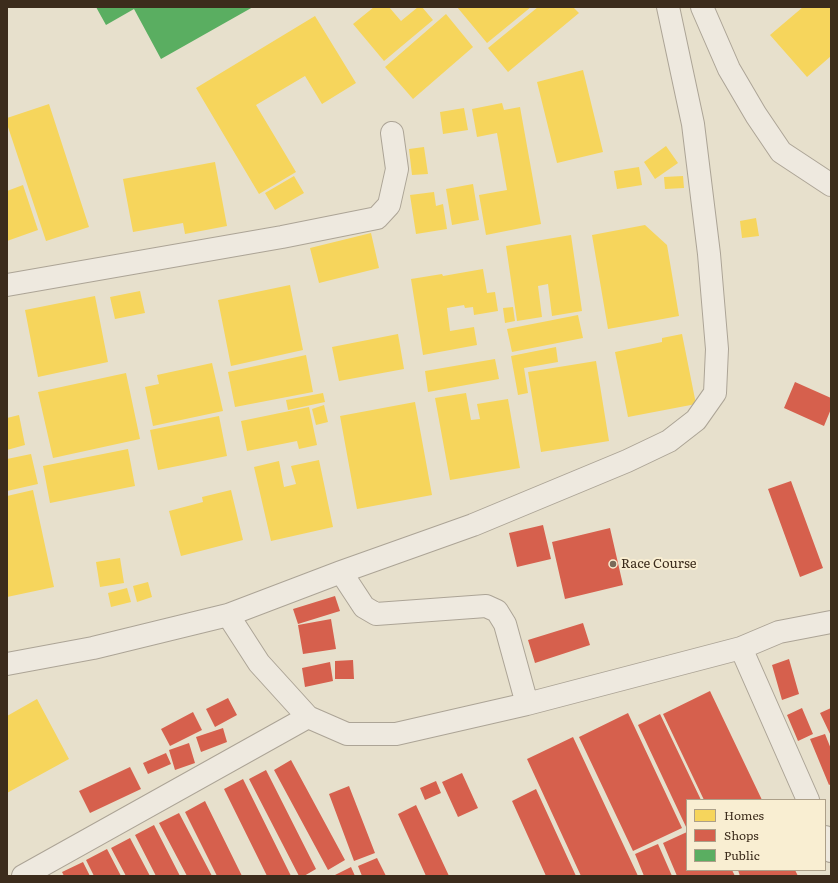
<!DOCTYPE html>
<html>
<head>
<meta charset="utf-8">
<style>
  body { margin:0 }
  #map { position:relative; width:838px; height:883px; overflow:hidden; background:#e7e0cc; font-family:Literata,serif }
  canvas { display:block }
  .frame { position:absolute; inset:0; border:8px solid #3c2c1c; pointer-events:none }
  .legend { position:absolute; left:686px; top:799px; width:140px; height:72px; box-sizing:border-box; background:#f9eed2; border:1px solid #ada089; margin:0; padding:5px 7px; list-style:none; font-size:12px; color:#3c2c1c }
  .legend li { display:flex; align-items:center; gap:8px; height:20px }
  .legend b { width:20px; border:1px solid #ada089 }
</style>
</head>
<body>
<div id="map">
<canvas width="838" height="883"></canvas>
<div class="frame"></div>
<ul class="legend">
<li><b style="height:11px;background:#f6d55c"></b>Homes</li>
<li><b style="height:11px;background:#d6604d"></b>Shops</li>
<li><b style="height:11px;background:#5aae61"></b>Public</li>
</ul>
</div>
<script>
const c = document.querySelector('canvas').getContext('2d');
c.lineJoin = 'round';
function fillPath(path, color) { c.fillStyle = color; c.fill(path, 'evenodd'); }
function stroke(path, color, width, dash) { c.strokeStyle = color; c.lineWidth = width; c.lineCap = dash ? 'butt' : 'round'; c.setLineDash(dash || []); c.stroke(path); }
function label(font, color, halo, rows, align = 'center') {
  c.font = font + ' Literata,serif'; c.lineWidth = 4; c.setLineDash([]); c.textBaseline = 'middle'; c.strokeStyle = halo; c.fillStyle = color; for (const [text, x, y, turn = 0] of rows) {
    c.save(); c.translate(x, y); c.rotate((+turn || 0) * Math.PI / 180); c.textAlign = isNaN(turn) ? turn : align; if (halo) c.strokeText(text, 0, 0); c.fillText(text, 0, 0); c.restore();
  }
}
fillPath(new Path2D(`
  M374,7H389L401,21L418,7H422L433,20L384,61L353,24Z
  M457,7H531L487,43Z
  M538,7H573L579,13L508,72L488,48Z
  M803,7H831V56L807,77L770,35Z
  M446,14L473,47L413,99L385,67Z
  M315,16L356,83L322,104L305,76L256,105L296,172L259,194L196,88Z
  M583,70L603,152L557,163L537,82Z
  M502,103L504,110L520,107L541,224L486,235L479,195L507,190L497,133L477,137L472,109Z
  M49,104L89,227L46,241L7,124V118Z
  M464,108L468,130L443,134L440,112Z
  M666,146L678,163L655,179L644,162Z
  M424,147L428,174L412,175L409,149Z
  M215,162L227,226L185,234L183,223L133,232L123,179Z
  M639,167L642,185L617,189L614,171Z
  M294,176L304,193L275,210L265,193Z
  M683,176L684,188L665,189L664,177Z
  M473,184L479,220L452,225L446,189Z
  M23,185L38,230L7,241V191Z
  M434,192L436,206L443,204L447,229L416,234L410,195Z
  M756,218L759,236L742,238L740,221Z
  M645,225L667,245L679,316L608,329L592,235Z
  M371,233L379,268L319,283L310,248Z
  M571,235L582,311L552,316L548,284L538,286L542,317L517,321L506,246Z
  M483,269L487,293L495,292L498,311L474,315L473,307L465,308L464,305L447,308L450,331L474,327L477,345L423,355L411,279L442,274L443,276Z
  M290,285L303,350L231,366L218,300Z
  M140,291L145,313L115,319L110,297Z
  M95,296L108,362L38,377L25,310Z
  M513,307L515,321L505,323L503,308Z
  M578,315L583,338L512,352L507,329Z
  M398,334L404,369L339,381L332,347Z
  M682,334L696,404L628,417L615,352L662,342V338Z
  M556,347L558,362L524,368L528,393L518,395L511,356Z
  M306,355L313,392L235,407L228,372Z
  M495,359L499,379L428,392L425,371Z
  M596,361L609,441L541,452L528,372Z
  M212,363L223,411L153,426L145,387L159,384L157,375Z
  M126,373L140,439L53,458L38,392Z
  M323,393L325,402L288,410L286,400Z
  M466,393L471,420L480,419L477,404L508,399L520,468L450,480L435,398Z
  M415,402L432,495L357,509L340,416Z
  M324,405L328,422L316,425L312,409Z
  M309,407L317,445L299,449L297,441L247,451L241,421Z
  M19,415L25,445L7,450V418Z
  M219,416L227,456L158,470L150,430Z
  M128,449L135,486L50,503L43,466Z
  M31,454L38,484L7,491V459Z
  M319,460L333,527L271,541L254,467L279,461L284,487L296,484L291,466Z
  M33,490L54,587L7,597V496Z
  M231,490L243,540L181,556L169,511L203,502L202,497Z
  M120,558L124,583L100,587L96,562Z
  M148,582L152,597L137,602L133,586Z
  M127,588L131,602L111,607L108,593Z
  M37,699L69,759L7,793V716Z`), '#f6d55c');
fillPath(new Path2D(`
  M795,382L831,398V409L824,426L784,408Z
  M791,481L823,568L800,577L768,489Z
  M543,525L551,559L517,567L509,533Z
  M610,528L623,585L565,599L552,542Z
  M335,596L340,611L298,624L293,609Z
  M331,619L336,649L303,654L298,625Z
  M583,623L590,645L535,663L528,640Z
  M789,659L799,694L782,700L772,665Z
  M353,660L354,679H335V661Z
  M330,662L333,681L305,687L302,668Z
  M710,691L762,800H704L663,714Z
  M228,698L237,715L215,727L206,709Z
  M802,708L813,734L798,741L787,715Z
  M831,708V736L820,713Z
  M193,712L202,730L170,746L161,729Z
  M628,713L682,828L633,851L579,737Z
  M660,714L701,800H687V829L638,725Z
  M223,728L227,742L201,752L196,737Z
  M825,734L831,749V784L829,785L810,739Z
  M573,737L638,876H581L527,759Z
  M189,743L195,763L175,770L169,750Z
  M166,753L171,764L148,774L143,763Z
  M291,760L345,860L328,870L274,770Z
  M130,767L141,789L90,813L79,791Z
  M266,770L316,869L304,876H299L249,779Z
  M462,773L478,808L458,817L442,782Z
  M243,779L291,876H267L224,789Z
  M436,781L441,793L425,800L420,788Z
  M349,786L375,853L354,861L329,794Z
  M536,789L576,876H546L512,801Z
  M205,801L242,876H217L185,812Z
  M416,805L449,876H426L398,814Z
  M179,813L212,876H187L159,823Z
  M154,825L180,876H156L135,835Z
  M687,832V870H732L735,876H677L663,843Z
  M130,838L150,876H126L111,848Z
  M658,844L672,876H644L635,854Z
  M107,849L121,876H94L86,860Z
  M377,858L386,876H362L358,866Z
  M83,862L90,876H64L62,872Z
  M351,867L355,876H333Z
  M738,870H795L798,876H740Z`), '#d6604d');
fillPath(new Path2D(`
  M96,7H253L161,59L134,9L106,25Z`), '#5aae61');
const minor = new Path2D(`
  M702,7L729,69L756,115L781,152L831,185
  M7,285L282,237L377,218L389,205L397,169L392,133
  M341,572L364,607L376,614L486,606L497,611L505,624L527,704
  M228,615L259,663L308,717L347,734H396L527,704L741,648L779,632L831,622
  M741,648L808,800
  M7,664L93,648L228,615L341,572L473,525L627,461L669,441L696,420L715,393L717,349L709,254L693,124L668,7
  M825,837L831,851
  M23,876L308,717`);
stroke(minor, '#aca496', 24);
stroke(minor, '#eee9df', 22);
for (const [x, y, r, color] of [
  [613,564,4,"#786b5a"]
]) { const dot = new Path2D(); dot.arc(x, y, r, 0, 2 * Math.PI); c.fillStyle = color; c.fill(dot); stroke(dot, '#f9eed2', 1.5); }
label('13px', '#3c2c1c', '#f9eed2', [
  ["Race Course",621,564]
], 'left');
</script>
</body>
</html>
